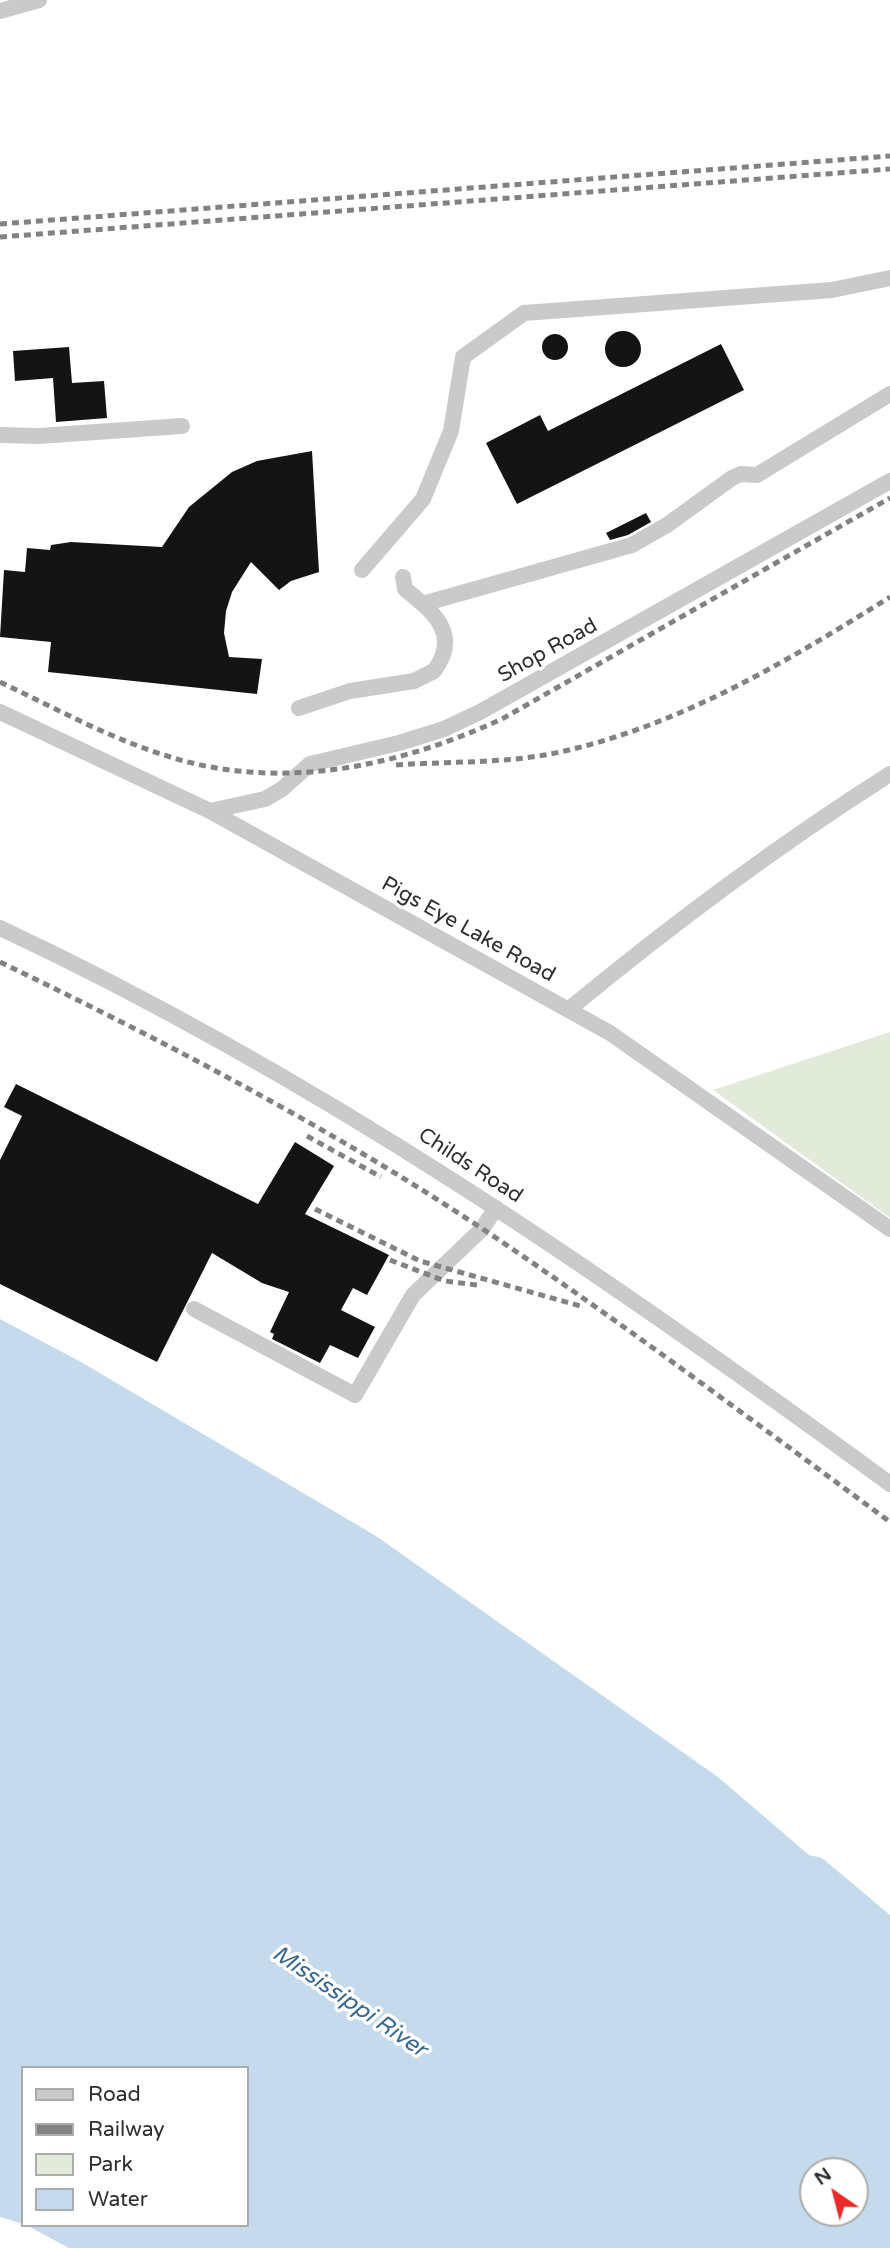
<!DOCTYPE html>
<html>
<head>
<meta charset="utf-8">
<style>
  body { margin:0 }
  #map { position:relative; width:890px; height:2248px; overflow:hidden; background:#fff; font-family:"Varela Round",sans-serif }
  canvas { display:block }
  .legend { position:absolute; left:21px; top:2066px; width:228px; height:161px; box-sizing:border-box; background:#fff; border:2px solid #ababab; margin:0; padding:9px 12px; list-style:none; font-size:21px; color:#2d2d2d }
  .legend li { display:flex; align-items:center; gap:14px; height:35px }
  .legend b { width:35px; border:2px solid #ababab }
  .north { position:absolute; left:799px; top:2157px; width:70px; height:70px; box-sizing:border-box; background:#fff; border:2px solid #ababab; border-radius:50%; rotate:325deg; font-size:19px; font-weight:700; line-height:28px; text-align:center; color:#2d2d2d }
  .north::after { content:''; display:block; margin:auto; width:24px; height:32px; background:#ea2929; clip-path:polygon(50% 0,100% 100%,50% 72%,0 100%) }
</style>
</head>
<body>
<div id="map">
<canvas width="890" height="2248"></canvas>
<ul class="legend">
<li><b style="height:9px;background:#cacaca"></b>Road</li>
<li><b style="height:9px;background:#828282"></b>Railway</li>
<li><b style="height:19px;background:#e2ebda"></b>Park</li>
<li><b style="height:19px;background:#c5daec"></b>Water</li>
</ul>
<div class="north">N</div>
</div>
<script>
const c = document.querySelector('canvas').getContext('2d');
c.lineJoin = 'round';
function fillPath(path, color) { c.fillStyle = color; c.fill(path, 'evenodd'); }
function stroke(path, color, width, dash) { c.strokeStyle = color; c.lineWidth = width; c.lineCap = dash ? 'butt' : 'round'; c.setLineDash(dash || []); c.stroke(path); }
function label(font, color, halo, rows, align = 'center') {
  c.font = font + ' "Varela Round",sans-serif'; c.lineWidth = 7; c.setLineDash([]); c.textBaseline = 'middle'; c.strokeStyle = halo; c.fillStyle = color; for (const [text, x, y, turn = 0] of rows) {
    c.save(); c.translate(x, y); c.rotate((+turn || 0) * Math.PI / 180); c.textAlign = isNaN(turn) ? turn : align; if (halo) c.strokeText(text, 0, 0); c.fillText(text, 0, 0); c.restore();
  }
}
fillPath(new Path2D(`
  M890,1032V1218L713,1090Z`), '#e2ebda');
fillPath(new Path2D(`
  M0,1319L81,1362L376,1536L718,1777L809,1855L822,1858L890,1915V2248H69L26,2225H247V2068H23V2224L0,2217ZM813,2171H855V2213H813Z`), '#c5daec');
fillPath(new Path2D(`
  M605 349a18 18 0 1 1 36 0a18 18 0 1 1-36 0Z
  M542 347a13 13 0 1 1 26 0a13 13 0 1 1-26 0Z
  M721,344L744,390L517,504L486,443L540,415L548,431Z
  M69,347L72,383L104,381L107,418L56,422L53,378L15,381L13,351Z
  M312,451L319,572L291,581L279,590L251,562L232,592L226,611L224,633L229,657L262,659L257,694L48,672L51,642L0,637L4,570L25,572L27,548L50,550L51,545L71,542L162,547L189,507L232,472L257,461Z
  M646,513L651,522L628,535L610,540L606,533Z
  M16,1084L258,1204L295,1142L334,1166L305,1214L389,1255L367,1295L353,1288L341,1310L375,1327L358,1358L330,1345L320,1363L272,1339L274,1334L270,1332L289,1292L262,1283L212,1253L157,1362L0,1284V1160L22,1116L4,1107Z`), '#141414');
stroke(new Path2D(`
  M0,11L39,0
  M0,435L39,436L182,426
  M362,570L423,499L451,431L463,357L524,313L832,290L890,278
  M426,603L632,545L667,525L732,478L741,474L757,475L890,394
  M299,708L350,691L414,681L434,671C462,634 432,611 405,589L403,577
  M0,712L210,811L610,1033L890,1229
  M210,811L265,799L282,789L310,764L399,743L444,729L480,712L890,481
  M0,928C318,1077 608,1277 890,1484
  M568,1010C671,925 778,845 890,774
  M194,1309L355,1395L413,1295L482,1229L496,1208`), '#cacaca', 16);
stroke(new Path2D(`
  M0,224L890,156
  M0,237L890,169
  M0,682C53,707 105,736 161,754C275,793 395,768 502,719L890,498
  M396,765C451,761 506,764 560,752C679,726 788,661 890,597
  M0,962C174,1046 348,1137 508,1246C637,1334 764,1429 890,1522
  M307,1136L381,1177
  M315,1209L420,1261L584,1307
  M390,1260L445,1281L477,1285`), '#828282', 5, [7, 5]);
label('21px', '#2d2d2d', '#fff', [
  ["Shop Road",548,651,-29],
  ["Pigs Eye Lake Road",468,930,29],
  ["Childs Road",470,1166,33]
]);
label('italic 23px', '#396890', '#fff', [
  ["Mississippi River",349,2002,34]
]);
</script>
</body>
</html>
